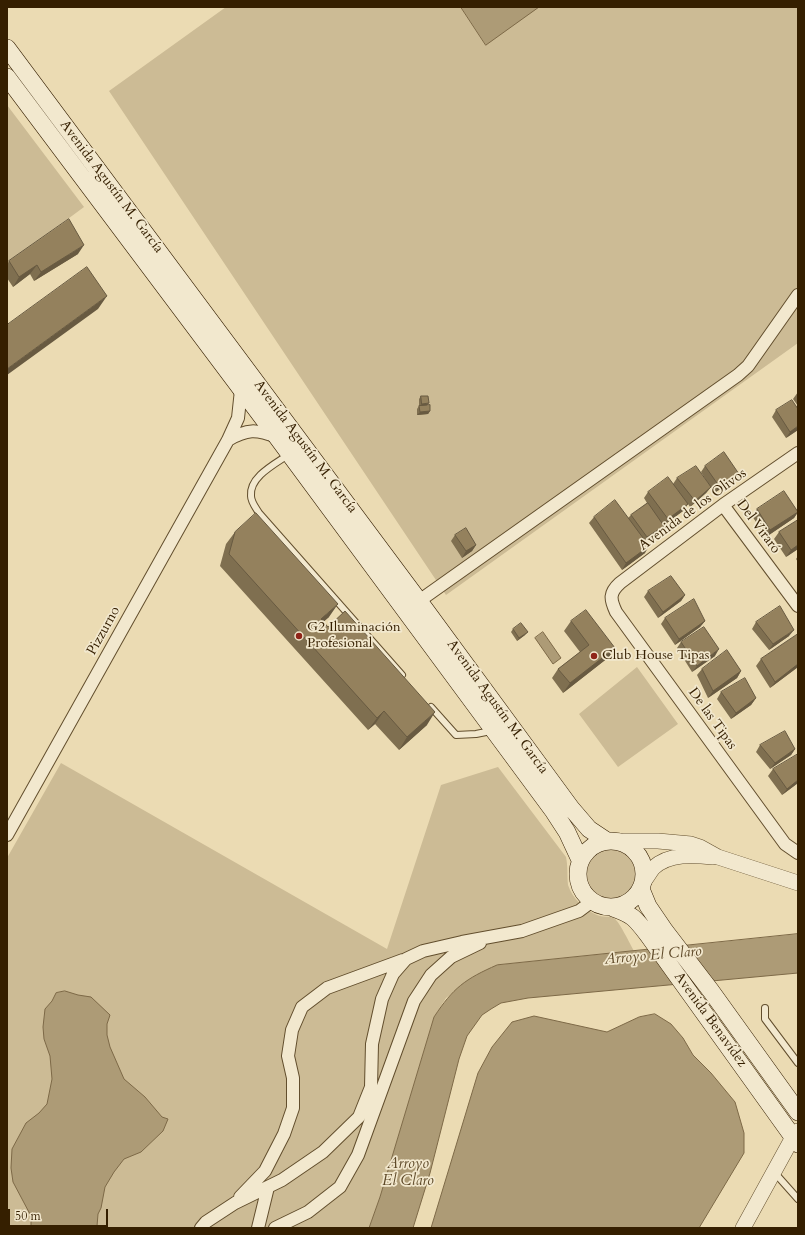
<!DOCTYPE html>
<html>
<head>
<meta charset="utf-8">
<style>
  body { margin:0 }
  #map { position:relative; width:805px; height:1235px; overflow:hidden; background:#ebdbb3; font-family:Cardo,serif }
  canvas { display:block }
  .frame { position:absolute; inset:0; border:8px solid #351f00; pointer-events:none }
  .scale { position:absolute; left:8px; top:1209px; width:100px; height:18px; box-sizing:border-box; border:2px solid #351f00; border-top:0; padding-left:5px; font-size:12px; line-height:14px; white-space:nowrap; color:#351f00; -webkit-text-stroke:3px #f2e8ce; paint-order:stroke }
</style>
</head>
<body>
<div id="map">
<canvas width="805" height="1235"></canvas>
<div class="frame"></div>
<div class="scale">50 m</div>
</div>
<script>
const c = document.querySelector('canvas').getContext('2d');
c.lineJoin = 'round';
function fillPath(path, color) { c.fillStyle = color; c.fill(path, 'evenodd'); }
function stroke(path, color, width, dash) { c.strokeStyle = color; c.lineWidth = width; c.lineCap = dash ? 'butt' : 'round'; c.setLineDash(dash || []); c.stroke(path); }
function label(font, color, halo, rows, align = 'center') {
  c.font = font + ' Cardo,serif'; c.lineWidth = 3.5; c.setLineDash([]); c.textBaseline = 'middle'; c.strokeStyle = halo; c.fillStyle = color; for (const [text, x, y, turn = 0] of rows) {
    c.save(); c.translate(x, y); c.rotate((+turn || 0) * Math.PI / 180); c.textAlign = isNaN(turn) ? turn : align; if (halo) c.strokeText(text, 0, 0); c.fillText(text, 0, 0); c.restore();
  }
}
fillPath(new Path2D(`
  M226,7H798V343L446,595L109,91Z
  M7,105L84,207L7,264Z
  M637,667L678,724L618,767L579,714Z
  M61,763L387,949L441,785L498,767L566,857C568,866 567,876 568,885C572,898 585,910 597,915C603,918 609,915 615,919C620,923 630,944 634,951L497,965L471,978L446,998L434,1017L380,1197L369,1228H7V858Z
  M587 873a26 26 0 1 1 52 0a26 26 0 1 1-52 0Z`), '#ccbb95');
const water = new Path2D(`
  M461,7H539L486,45Z
  M543,632L561,658L553,664L535,638Z
  M798,934V973L528,998L501,1003L491,1009L482,1015L467,1036L459,1059L430,1173L413,1228H369L380,1197L434,1017C453,988 465,979 497,965Z
  M65,991L78,995L91,997L110,1015L107,1024V1035L110,1047L124,1079L145,1097L162,1117L168,1119L163,1131L141,1152L124,1159L114,1172L105,1187L101,1208L98,1214L97,1226L98,1228H31V1216L13,1182L11,1168L12,1149L26,1123L39,1113L47,1104L52,1079L50,1056L44,1039L43,1027L45,1009L52,1001L56,993Z
  M655,1014L671,1024L683,1038L693,1055L711,1073L735,1102L744,1133V1153L699,1228H431L478,1073L492,1047L512,1022L534,1016L607,1032L639,1017Z`);
fillPath(water, '#ad9b76');
stroke(water, '#7d6947', 1);
const service = new Path2D(`
  M288,455C275,464 249,477 251,496C251,502 256,508 259,513L402,675
  M431,707L456,735L476,734L491,731
  M765,1008V1019L798,1063
  M774,1172L798,1199`);
const minor = new Path2D(`
  M228,440C247,429 256,429 277,437
  M798,453L723,505L620,583C609,593 610,599 616,612L785,844L798,853
  M723,505L798,606
  M419,601L738,375L748,366L798,295
  M7,835L228,440L238,418L241,390
  M240,1197L265,1171L284,1134L293,1108V1078L288,1056L292,1030L302,1007L327,988L403,960
  M201,1228L206,1222L235,1203L282,1180L323,1152L359,1117L371,1087L372,1044L382,999L393,974L406,959L423,951L462,942L522,931L579,911L591,902
  M258,1228L268,1187
  M275,1228L308,1212L340,1187L358,1155L414,1001L431,975L451,957L480,943`);
const tertiary = new Path2D(`
  M617,841H658L691,844L700,847L718,857L798,883
  M644,881C647,877 650,872 653,868C669,853 694,855 713,857
  M743,1228L793,1137L798,1131`);
const secondary = new Path2D(`
  M7,48L419,601L571,808L589,829L607,841
  M7,77L277,437L554,812L567,832L580,860
  M578 874a33 33 0 1 1 66 0a33 33 0 1 1-66 0Z
  M641,889L648,906L665,931L711,991L798,1112
  M613,908C633,915 635,918 648,935L798,1144`);
stroke(service, '#624e2d', 8);
stroke(minor, '#624e2d', 14);
stroke(tertiary, '#624e2d', 16);
stroke(secondary, '#351f00', 18);
stroke(service, '#f2e8ce', 6);
stroke(minor, '#f2e8ce', 12);
stroke(tertiary, '#f2e8ce', 15);
stroke(secondary, '#f2e8ce', 17);
fillPath(new Path2D(`
  M78,254L34,281L30,274L13,287L7,278V265L9,261Z
  M798,392V406L793,399Z
  M421,396L430,411L428,414L417,415V409L419,406V399Z
  M776,410L798,430L786,438L772,417Z
  M705,466L739,474L735,480L714,493L711,487L706,493L690,507L688,504L683,511L664,525L660,532L646,542L645,553L622,570L589,523L594,517L628,518L631,515L647,503L644,498L648,492L673,484L677,478L709,485L701,472Z
  M757,509L798,512L794,518L766,537L752,516Z
  M798,520V549L786,557L774,539L779,532Z
  M235,532L329,617L323,622L427,725L399,750L375,724L368,730L220,566L226,544Z
  M455,535L476,545L472,551L462,558L451,541Z
  M798,556V562L796,559Z
  M648,591L685,595L681,601L658,618L644,597Z
  M665,618L705,621L700,627L675,645L661,624Z
  M571,621L609,657L563,693L552,678L558,669L580,652L564,631Z
  M756,622L789,636L769,650L752,629Z
  M513,629L525,635L517,641L511,632Z
  M798,634V667L770,688L756,666L761,659Z
  M681,642L715,656L692,672L677,648Z
  M702,669L741,671L737,678L708,698L697,675Z
  M721,692L756,698L751,705L731,719L717,699Z
  M760,745L795,749L791,755L770,769L756,752Z
  M773,769L798,783L782,795L768,776Z`), '#7f6f50');
fillPath(new Path2D(`
  M84,245L78,254L34,281L41,272Z
  M37,265L30,274L13,287L19,277Z
  M107,296L98,309L7,375V369Z
  M429,403L426,407H419L422,404Z
  M430,411L428,414L417,415L420,412Z
  M798,426V430L786,438L790,432Z
  M739,474L735,480L714,493L719,486Z
  M711,487L706,493L690,507L695,501Z
  M688,504L683,511L664,525L668,519Z
  M798,512L794,518L766,537L770,530Z
  M664,526L660,532L643,544L647,537Z
  M476,545L472,551L462,558L466,551Z
  M798,545V549L786,557L791,550Z
  M649,546L645,553L622,570L626,563Z
  M685,595L681,601L658,618L663,612Z
  M338,604L329,617L312,632L321,619Z
  M705,621L700,627L675,645L679,639Z
  M794,630L789,636L769,650L773,644Z
  M528,632L525,635L517,641L519,638Z
  M615,648L609,657L563,693L570,683Z
  M719,649L715,656L692,672L697,666Z
  M798,664V667L770,688L775,682Z
  M741,671L737,678L708,698L713,691Z
  M756,698L751,705L731,719L736,713Z
  M384,711L375,724L368,730L377,718Z
  M435,712L427,725L399,750L407,737Z
  M795,749L791,755L770,769L775,763Z
  M798,780V783L782,795L787,789Z`), '#685a41');
const building = new Path2D(`
  M69,219L84,245L41,272L37,265L19,277L9,261Z
  M87,267L107,296L7,369V325Z
  M421,396H428L429,403L422,404Z
  M792,400L798,409V426L790,432L776,410Z
  M430,405V411L420,412L419,406Z
  M724,452L739,474L719,486L705,466Z
  M696,466L711,487L695,501L677,478Z
  M668,477L688,504L668,519L648,492Z
  M784,491L798,512L770,530L757,509Z
  M615,500L649,546L626,563L594,517Z
  M648,503L664,526L647,537L631,515Z
  M256,513L338,604L321,619L328,627L345,611L435,712L407,737L384,711L377,718L229,554L235,532Z
  M798,520V545L791,550L779,532Z
  M466,528L476,545L466,551L455,535Z
  M671,576L685,595L663,612L648,591Z
  M694,599L705,621L679,639L665,618Z
  M780,606L794,630L773,644L756,622Z
  M586,610L615,648L570,683L558,669L589,645L571,621Z
  M521,623L528,632L519,638L513,629Z
  M704,627L719,649L697,666L681,642Z
  M798,634V664L775,682L761,659Z
  M727,650L741,671L713,691L702,669Z
  M745,678L756,698L736,713L721,692Z
  M785,731L795,749L775,763L760,745Z
  M798,754V780L787,789L773,769Z`);
fillPath(building, '#94815d');
stroke(building, '#685a41', 1);
for (const [x, y, r, color] of [
  [299,636,4,"#8f2418"],
  [594,656,4,"#8f2418"]
]) { const dot = new Path2D(); dot.arc(x, y, r, 0, 2 * Math.PI); c.fillStyle = color; c.fill(dot); stroke(dot, '#f2e8ce', 1.5); }
label('14px', '#351f00', '#f2e8ce', [
  ["Avenida Agustín M. García",111,187,53],
  ["Avenida Agustín M. García",305,447,53],
  ["Avenida de los Olivos",693,510,-36],
  ["Del Viraró",758,527,53],
  ["Pizzurno",104,631,-61],
  ["Avenida Agustín M. García",497,707,54],
  ["De las Tipas",712,719,54],
  ["Avenida Benavídez",710,1020,54]
]);
label('14px', '#351f00', '#f2e8ce', [
  ["G2 Iluminación",307,628],
  ["Profesional",307,644],
  ["Club House Tipas",602,656]
], 'left');
label('italic 15px', '#5f4a29', '#f2e8ce', [
  ["Arroyo El Claro",653,956,-5],
  ["Arroyo",408,1165],
  ["El Claro",408,1182]
]);
</script>
</body>
</html>
